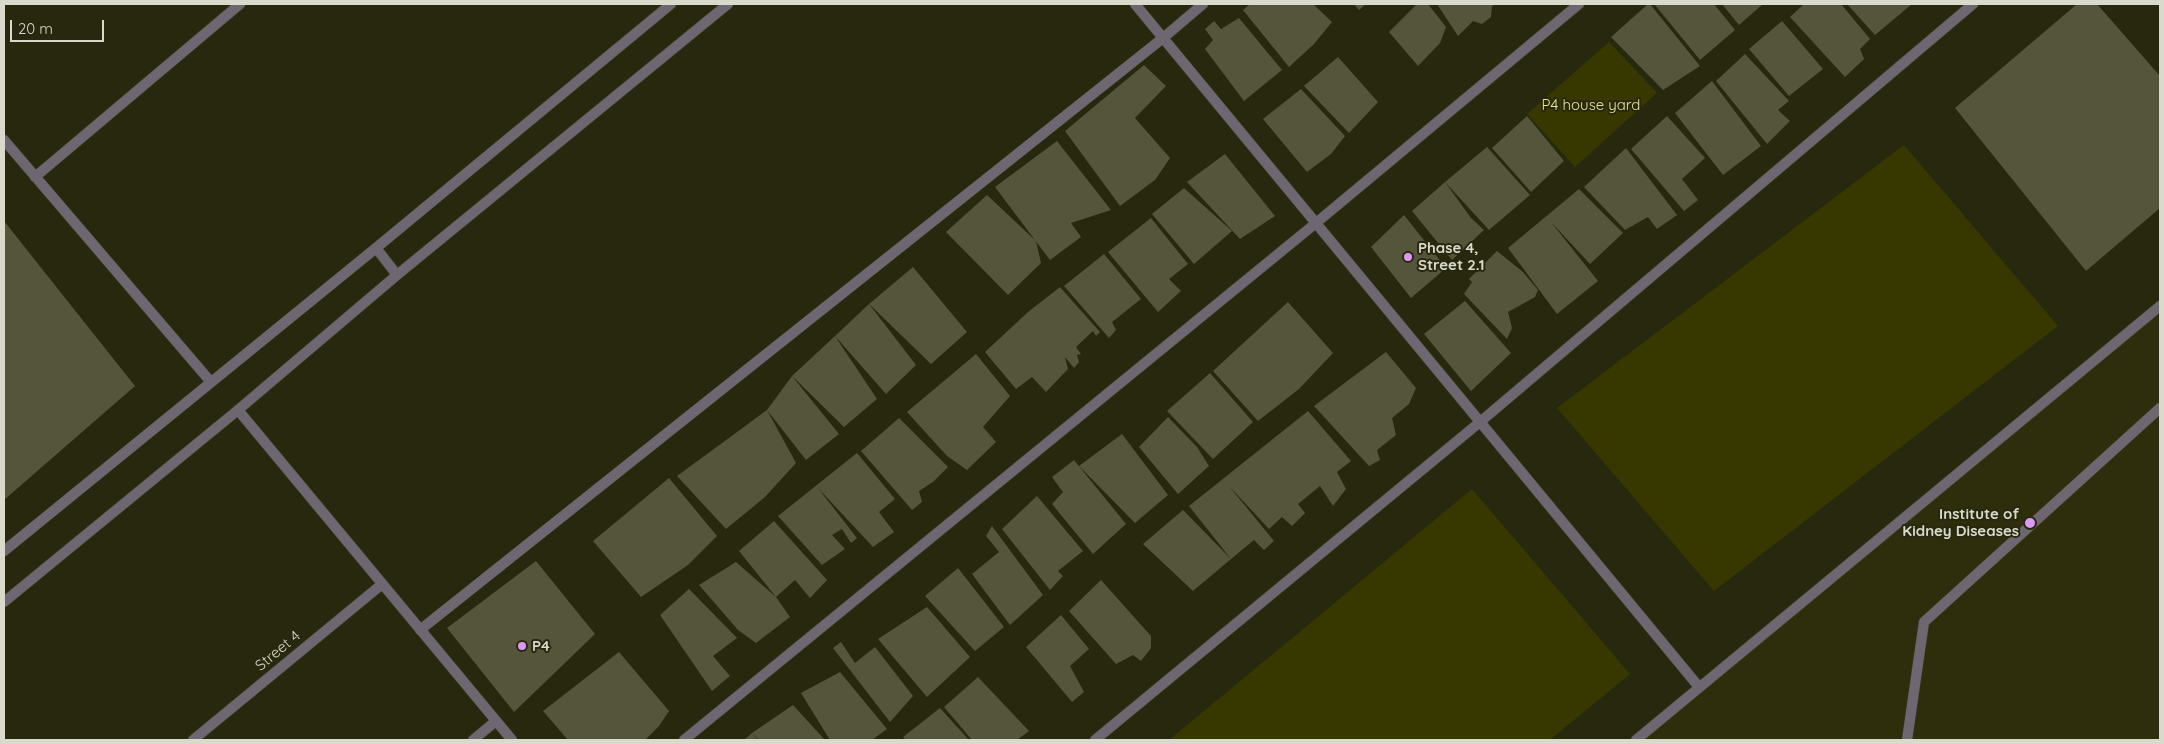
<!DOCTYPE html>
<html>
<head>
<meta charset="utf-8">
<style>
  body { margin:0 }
  #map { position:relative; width:2164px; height:744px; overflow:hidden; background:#28280f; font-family:Quicksand,sans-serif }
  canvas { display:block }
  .frame { position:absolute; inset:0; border:5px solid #d9dacb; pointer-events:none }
  .scale { position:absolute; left:10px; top:20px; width:94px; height:22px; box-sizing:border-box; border:2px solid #d9dacb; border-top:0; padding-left:6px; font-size:15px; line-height:18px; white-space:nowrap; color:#d9dacb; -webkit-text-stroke:4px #28280f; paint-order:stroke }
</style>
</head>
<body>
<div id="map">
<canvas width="2164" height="744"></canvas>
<div class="frame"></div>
<div class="scale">20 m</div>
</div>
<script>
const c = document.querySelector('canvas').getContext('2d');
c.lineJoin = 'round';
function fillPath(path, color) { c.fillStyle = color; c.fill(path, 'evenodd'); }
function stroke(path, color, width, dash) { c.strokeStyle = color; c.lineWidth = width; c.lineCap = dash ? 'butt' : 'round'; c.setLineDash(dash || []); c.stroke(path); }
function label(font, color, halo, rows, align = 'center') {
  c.font = font + ' Quicksand,sans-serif'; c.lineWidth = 4; c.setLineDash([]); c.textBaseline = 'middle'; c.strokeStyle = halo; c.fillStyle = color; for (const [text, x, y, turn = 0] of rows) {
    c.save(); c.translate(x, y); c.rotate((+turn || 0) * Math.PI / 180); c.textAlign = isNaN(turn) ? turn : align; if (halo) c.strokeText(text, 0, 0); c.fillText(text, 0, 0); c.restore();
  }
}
fillPath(new Path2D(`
  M2160,307V740H1638Z`), '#2e2e0c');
fillPath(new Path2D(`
  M1609,42L1657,93L1575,167L1527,114Z
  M1904,145L2058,326L1714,591L1557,408Z
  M1472,489L1630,674L1550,740H1169Z`), '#373700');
fillPath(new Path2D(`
  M1250,4H1313L1332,22L1314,44L1289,67L1243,10Z
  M1354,4H1366L1359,10Z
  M1417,4H1428L1446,27L1440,43L1418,66L1389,32Z
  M1437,4H1495L1492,6L1491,17L1482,24L1473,21L1458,36Z
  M1648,4H1650L1700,66L1663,90L1611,37Z
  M1657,4H1714L1735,30L1700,60L1655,5Z
  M1722,4H1763L1739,25Z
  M1804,4H1841L1870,39L1860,49L1864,59L1845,77L1790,17Z
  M1847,4H1912L1875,35Z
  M2077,4H2097L2160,76V208L2086,271L1955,108Z
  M1239,18L1282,70L1244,101L1205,49L1213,40L1205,29L1214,21L1221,29Z
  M1782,21L1823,69L1789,96L1749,49Z
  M1745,54L1789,101L1778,110L1790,121L1767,144L1716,81Z
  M1338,57L1378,102L1349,133L1304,86Z
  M1144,65L1166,86L1135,118L1170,158L1155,180L1120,206L1065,131Z
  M1712,81L1761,146L1723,175L1675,113Z
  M1301,89L1345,136L1331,154L1307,172L1263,119Z
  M1527,116L1564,161L1531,192L1492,148Z
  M1667,116L1705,158L1682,179L1698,200L1684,211L1631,149Z
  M1057,141L1111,210L1071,223L1081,237L1050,260L995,187Z
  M1487,147L1530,195L1489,230L1445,182Z
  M1626,148L1677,215L1657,229L1648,217L1625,230L1584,187Z
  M1225,154L1275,216L1240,239L1187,182Z
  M1445,182L1471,218L1484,230L1452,260L1412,211Z
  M1184,188L1232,231L1194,264L1152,214Z
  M1579,189L1623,233L1590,264L1551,222L1598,281L1557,314L1508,248Z
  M987,195L1036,241L1041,263L1008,295L946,232Z
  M1404,215L1446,268L1411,298L1371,247Z
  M1151,218L1188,264L1169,279L1181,291L1158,312L1108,252Z
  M4,221L135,386L4,500Z
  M1497,251L1523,272L1538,290L1535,297L1508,312L1512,328L1507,339L1464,294L1472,282L1469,279Z
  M1104,254L1141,299L1112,322L1116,330L1109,338L1064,286Z
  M913,267L967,332L931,364L869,304Z
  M1060,287L1100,332L1096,336L1093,331L1076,347L1081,354L1077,355L1079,362L1074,368L1065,357L1068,369L1046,392L1032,377L1016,389L985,352L1028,312Z
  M1465,301L1511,353L1471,391L1424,334Z
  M1288,302L1333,353L1299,389L1258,421L1213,371Z
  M869,304L916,365L886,394L835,336Z
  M835,336L877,399L844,427L792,376Z
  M1386,352L1416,388L1409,404L1392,418L1396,435L1377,450L1380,460L1369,466L1314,406Z
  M976,354L1010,396L983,427L996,442L967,470L947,456L907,412Z
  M1210,373L1253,422L1213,459L1167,411Z
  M792,376L839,434L806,460L767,410Z
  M767,410L796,463L765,497L726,529L677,476Z
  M1308,411L1351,461L1337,472L1346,489L1333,506L1320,486L1298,504L1305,513L1292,526L1282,517L1269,529L1229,486L1274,541L1264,550L1254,540L1231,559L1189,506Z
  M1168,417L1197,447L1209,466L1178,494L1139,447Z
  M899,418L948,467L933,482L919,491L922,502L912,510L861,451Z
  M1122,434L1168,495L1135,523L1079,466Z
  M857,453L895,499L879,512L894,532L873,547L818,488L857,538L851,543L842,529L832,535L845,549L822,565L778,516Z
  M1074,460L1126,524L1093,554L1052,504L1063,492L1052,477Z
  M669,478L717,536L688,565L641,597L593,541Z
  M1037,496L1083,551L1058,571L1063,576L1050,590L1002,529Z
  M1183,510L1231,559L1193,591L1143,544Z
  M774,521L827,580L810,598L795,580L776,597L739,551Z
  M992,526L1043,595L1010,625L972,574L999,552L986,536Z
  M536,561L595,634L514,712L447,628Z
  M736,562L776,597L790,617L756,643L738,630L699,585Z
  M958,568L1004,627L975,651L925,596Z
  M1101,580L1151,636V648L1141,661L1133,655L1116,664L1069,611Z
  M689,589L737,638L713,656L730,676L712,691L660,615Z
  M927,607L970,657L927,697L878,639Z
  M1061,615L1089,649L1070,666L1084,692L1072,702L1026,647Z
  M841,642L855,663L875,647L913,696L890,722L833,648Z
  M619,652L669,711L659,726L645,740H568L543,711Z
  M840,672L887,729L872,740H830L801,693Z
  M978,677L1029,731L1017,740H972L944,707Z
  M793,705L825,740H759L752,733Z
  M940,708L969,740H906L903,737Z
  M752,733L758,740H744Z`), '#54553a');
const service = new Path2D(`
  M1907,740L1924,622L2160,408`);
const minor = new Path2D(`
  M1135,4L1699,687
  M4,140L210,381
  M35,177L240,4
  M238,410L512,740
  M420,630L1163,38L1203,4
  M193,740L381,585
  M473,740L496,721
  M684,740L1316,223L1579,4
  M1095,740L1480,422L1973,4
  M1636,740L2160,306`);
const tertiary = new Path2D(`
  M376,248L397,275
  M4,551L376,248L671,4
  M4,602L238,410L397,275L728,4`);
stroke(service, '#44442d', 11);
stroke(minor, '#44442d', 11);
stroke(tertiary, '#44442d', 11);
stroke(service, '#6e6771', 10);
stroke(minor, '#6e6771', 10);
stroke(tertiary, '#6e6771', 10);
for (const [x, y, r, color] of [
  [1408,257,5,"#db99f5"],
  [2030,523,6,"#db99f5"],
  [522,646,5,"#db99f5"]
]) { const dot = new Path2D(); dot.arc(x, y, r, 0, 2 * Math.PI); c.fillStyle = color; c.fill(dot); stroke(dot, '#28280f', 2); }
label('15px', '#e4e68d', '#28280f', [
  ["P4 house yard",1591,105]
]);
label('bold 15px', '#d9dacb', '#28280f', [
  ["Phase 4,",1418,248],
  ["Street 2.1",1418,265],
  ["Institute of",2019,514,"right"],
  ["Kidney Diseases",2019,531,"right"],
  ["P4",532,646]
], 'left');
label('15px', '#d9dacb', '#28280f', [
  ["Street 4",278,651,-40]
]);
</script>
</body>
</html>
